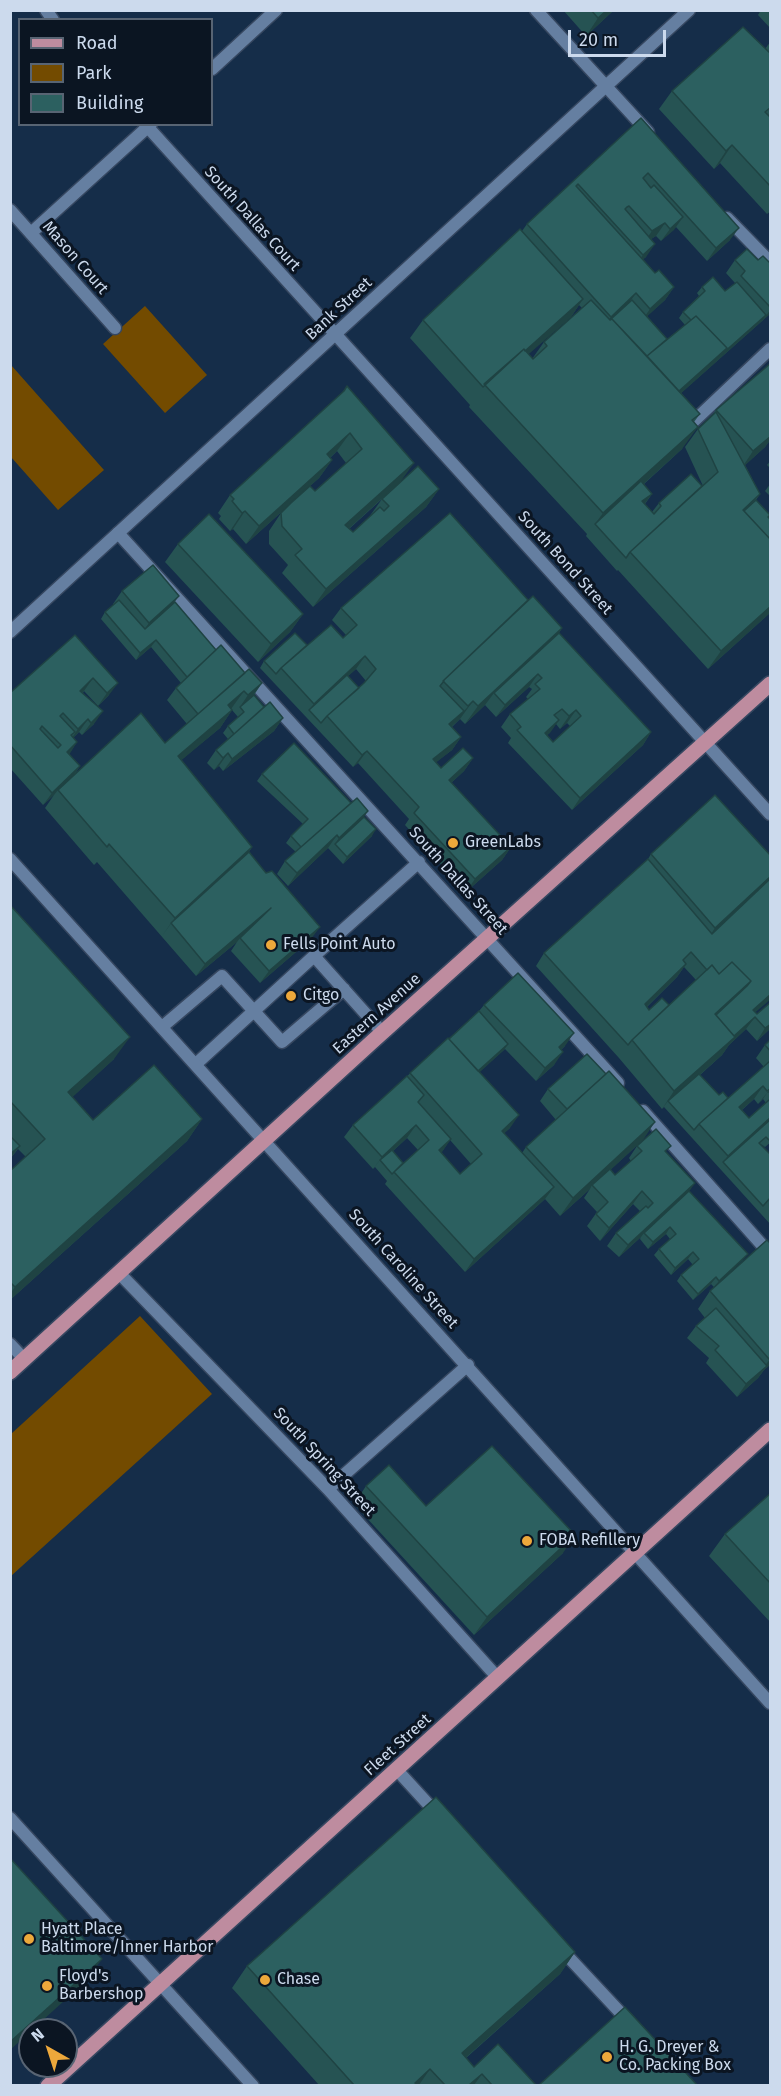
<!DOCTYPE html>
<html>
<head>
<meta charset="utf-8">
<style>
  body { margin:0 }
  #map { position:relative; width:781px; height:2096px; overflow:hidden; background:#152d49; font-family:"Fira Sans",sans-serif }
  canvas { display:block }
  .frame { position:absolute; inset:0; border:12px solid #ccdaed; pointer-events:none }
  .legend { position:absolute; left:18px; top:18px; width:195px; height:108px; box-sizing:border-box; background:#0b1522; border:2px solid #586473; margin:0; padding:8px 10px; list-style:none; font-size:18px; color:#ccdaed }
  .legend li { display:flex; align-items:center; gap:12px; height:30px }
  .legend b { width:30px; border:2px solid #586473 }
  .north { position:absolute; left:18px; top:2018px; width:60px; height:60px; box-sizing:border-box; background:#0b1522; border:2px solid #586473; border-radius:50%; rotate:321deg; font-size:16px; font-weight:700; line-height:24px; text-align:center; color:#ccdaed }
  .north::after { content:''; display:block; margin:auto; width:21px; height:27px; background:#eda83b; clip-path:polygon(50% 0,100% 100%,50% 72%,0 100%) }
  .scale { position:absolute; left:568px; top:30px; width:98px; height:27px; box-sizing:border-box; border:3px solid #ccdaed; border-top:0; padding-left:8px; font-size:18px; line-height:21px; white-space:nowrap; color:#ccdaed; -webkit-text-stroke:4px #0b1522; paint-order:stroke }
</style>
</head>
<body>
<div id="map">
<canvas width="781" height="2096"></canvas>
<div class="frame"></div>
<ul class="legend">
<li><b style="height:8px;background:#be8c9f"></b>Road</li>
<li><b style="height:16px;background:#734b00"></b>Park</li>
<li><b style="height:16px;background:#2c6060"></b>Building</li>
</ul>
<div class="north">N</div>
<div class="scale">20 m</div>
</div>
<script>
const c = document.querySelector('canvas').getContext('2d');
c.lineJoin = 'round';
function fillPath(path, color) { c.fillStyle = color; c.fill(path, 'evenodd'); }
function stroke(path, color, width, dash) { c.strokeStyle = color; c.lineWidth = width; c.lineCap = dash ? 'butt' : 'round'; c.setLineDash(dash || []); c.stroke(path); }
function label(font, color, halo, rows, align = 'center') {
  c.font = font + ' "Fira Sans",sans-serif'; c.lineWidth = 6; c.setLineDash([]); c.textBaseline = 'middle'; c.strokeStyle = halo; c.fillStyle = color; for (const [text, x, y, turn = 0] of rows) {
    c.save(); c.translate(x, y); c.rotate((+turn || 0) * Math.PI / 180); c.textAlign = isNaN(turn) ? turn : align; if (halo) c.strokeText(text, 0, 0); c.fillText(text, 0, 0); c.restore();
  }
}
fillPath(new Path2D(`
  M145,306L207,375L165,413L103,344Z
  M11,365L104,470L58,510L11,457Z
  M140,1316L212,1394L11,1576V1434Z`), '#734b00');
const service = new Path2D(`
  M536,10L648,132
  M212,69L276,10
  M727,218L770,262
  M31,233L151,124
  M694,421L770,349
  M118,533L618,1083
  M162,1027L222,976L282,1042L344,989
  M382,1032L314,956L419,862
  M196,1064L314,956
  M643,1111L770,1254
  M120,1274L328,1489L498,1678
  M10,1344L25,1360
  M328,1489L468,1365
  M397,1770L439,1816
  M560,1948L630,2023`);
const pedestrian = new Path2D(`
  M10,210L115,328`);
const minor = new Path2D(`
  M46,10L53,20
  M145,124L770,814
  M10,632L689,10
  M10,1818L253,2086`);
const tertiary = new Path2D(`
  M10,859L770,1703`);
const primary = new Path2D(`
  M10,1372L374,1040L770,684
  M48,2086L770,1430`);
stroke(service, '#364760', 15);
stroke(pedestrian, '#364760', 15);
stroke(minor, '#364760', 15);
stroke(tertiary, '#364760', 15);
stroke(primary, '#364760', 18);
stroke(service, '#657fa1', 12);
stroke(pedestrian, '#657fa1', 12);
stroke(minor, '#657fa1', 12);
stroke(tertiary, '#657fa1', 12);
stroke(primary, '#be8c9f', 15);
fillPath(new Path2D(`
  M563,10H614L586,36Z
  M761,10H771V29L758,15Z
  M771,41V211L767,214L720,163L714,169L659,109L672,91L765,49Z
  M641,118L730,240L707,261L676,227L661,241L656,236L651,239L646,257L643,259L655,273L674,287L665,300L647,316L667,339L685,325L679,318L683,312L699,296L697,293L702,287L725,291L735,283L726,273L735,260H758L771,264V313L681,393L700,414L694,422L682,449L644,484L652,494L645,504L652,512L659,503L703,486L685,447L698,429L713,414L716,410L771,363V439L765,447L745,465L760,494L756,500L770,515L771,514V612L708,669L618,570L617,571L586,536L587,534L469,407L470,405L410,338L423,320L522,231L527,224ZM579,305L582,308L544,342L532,359L528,354L571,317Z
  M347,386L401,481L439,489L426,507L313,607L282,573L288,565L269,544V531L281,513L287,507L246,544L233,529L230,531L219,519L221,516L218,513L230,495L341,394ZM337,451L346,463L315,491L310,486L319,478L332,460L330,458ZM382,499L369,517L353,532L349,529Z
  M771,460V469L767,465Z
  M771,483V497L765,491Z
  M178,544L303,614L290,632L258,662L165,562Z
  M122,591L175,602L216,650L245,673L262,683L254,695L264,707L283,718L274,731L223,771L219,766L214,770L207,763L216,750L228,739L223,733L228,726L238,717L232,710L220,728L181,760L252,847L249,852L311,939L260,983L231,951L237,942L196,976L97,862L94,865L45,808L54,795L43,805L10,768V693L75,635L109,695L98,706L84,691L83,693L94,724L82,735L79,732L73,738L77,742L69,754L80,766L75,774L165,743L187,724L167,700L176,688L181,683L151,647L136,660L101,619L105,612L113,605V604Z
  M528,600L562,628L559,633L651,732L643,745L572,810L508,743L511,738L501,727L510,714L528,699L526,697L532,689L529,687L496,717L485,705L465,724L460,719L452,727L461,737L452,750L436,762L441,768L473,758L464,771L451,783L511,847L502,860L466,892L405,825L409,819L358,763L353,767L260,668L264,661L307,645L343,638L346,635L332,620L341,608ZM356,669L366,681L359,688L348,676ZM567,723L570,726L553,742L547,735L556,724L560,729Z
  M262,774L364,817L372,836L343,864L328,848L288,886L277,874L285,861L296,852L286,843L291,836L303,824L257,781Z
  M715,795L755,1012L771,1028L757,1041L746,1029L729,1045L722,1055L700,1075L719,1095L728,1098L764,1067L756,1058L765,1045L771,1039V1142L765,1147L761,1144L771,1155V1225L664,1107L662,1109L619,1058L536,966L544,953L648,859L651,854ZM684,967L696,980L669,1005L649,1010L647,1007L677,977ZM754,1099L758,1104L763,1099L766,1103L749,1118L742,1110Z
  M10,905L114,1059L72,1097L93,1120L202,1119L187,1141L10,1300V1171L26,1157L18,1149L10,1159Z
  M484,1005L565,1046L561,1050L554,1065L536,1081L505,1049L479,1072L510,1128L504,1133L522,1153L526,1147L556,1120L540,1101L548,1089L643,1140L610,1170L615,1175L631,1161L629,1158L637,1146L666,1153L689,1191L743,1260L714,1287L711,1284L693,1300L677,1281L681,1275L693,1265L688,1259L671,1275L654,1255L659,1249L670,1239L666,1234L648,1249L640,1239L641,1237L619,1257L607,1246L616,1233L640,1211L633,1204L600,1241L587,1226L597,1212L584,1198L590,1189L560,1216L545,1199L465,1272L385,1184L387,1181L375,1167L373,1169L344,1137L353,1125L479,1011ZM407,1138L418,1150L403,1163L393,1151ZM450,1140L471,1164L460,1174L441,1153Z
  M771,1244V1364L764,1370L758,1378L737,1397L706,1363L709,1358L687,1338L696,1326L705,1318L698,1309L710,1291Z
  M366,1486L426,1506L563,1553L474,1635L354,1504Z
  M771,1493V1623L709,1556L725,1534Z
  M575,1952L560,1974L466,2058L474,2067L536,2085H319L232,1988L247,1966Z`), '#265353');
fillPath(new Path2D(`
  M607,10H614L586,36L598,18Z
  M732,145L720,163L714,169L726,151Z
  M683,217L674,230L661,241L670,229Z
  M665,223L656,236L643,244L652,231Z
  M739,228L730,240L707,261L716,248Z
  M655,244L646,257L634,267L643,255Z
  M674,287L665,300L641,322L650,309Z
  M636,293L627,306L606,323L611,317Z
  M583,299L571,317L489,389L485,385Z
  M771,309V313L762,321Z
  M766,315L762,321L669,404L678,392L727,348Z
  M698,427L682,449L597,526L595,524L603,513Z
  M350,433L337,451L314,472L327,454Z
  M771,436V439L765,447L741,469L753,451Z
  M332,460L319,478L246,544L259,526Z
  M414,463L401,481L333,543L345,525Z
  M439,489L426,507L313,607L326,589Z
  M652,494L643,506L642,501Z
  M245,511L233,529L230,531L242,513Z
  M179,596L170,608L140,636L149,623Z
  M771,606V612L708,669L721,651Z
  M303,614L290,632L258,662L271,644Z
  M562,628L550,646L494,693L485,705L465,724L478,706Z
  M156,640L151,647L136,660L140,653Z
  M365,656L356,669L310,711L309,710L314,704Z
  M538,674L529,687L496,717L505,705Z
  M93,678L84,691L71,703L80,691Z
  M118,683L109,695L98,706L107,693Z
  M262,683L249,701L240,707L248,695Z
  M244,691L231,709L228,705Z
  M473,701L460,719L440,737L449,724L464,711Z
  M232,710L220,728L165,774L178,756Z
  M576,710L567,723L560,729L569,716Z
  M103,711L94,724L82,735L91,723Z
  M283,718L274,731L223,771L232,759Z
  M88,719L79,732L69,742L78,729Z
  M559,720L550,733L536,745L545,733Z
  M651,732L643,745L572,810L580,798Z
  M461,737L452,750L424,772L433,759Z
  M77,742L69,755L67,752Z
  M367,751L358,763L353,767L362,755Z
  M228,753L219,766L214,770L223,758Z
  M473,758L464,771L440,793L449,780Z
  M80,766L71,779L58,790L54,795L43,805L52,793Z
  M368,811L359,824L335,844L339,838Z
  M376,829L372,836L343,864L347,857Z
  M337,835L328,848L288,886L297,873Z
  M252,847L240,865L171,923L162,936L175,918Z
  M511,847L502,860L466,892L475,879Z
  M771,876V881L703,946L715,928Z
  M271,908L240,938L237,942L196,976L205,964Z
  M320,927L311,939L260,983L269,971Z
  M686,964L677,977L636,1017L645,1004Z
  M751,981L738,999L711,1019L715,1014Z
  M771,994V999L744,1022L753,1010Z
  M755,1017L746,1029L729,1045L722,1055L669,1102L668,1101L662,1109L674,1091Z
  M771,1024V1028L757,1041L765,1028Z
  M574,1033L565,1046L550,1060L559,1047Z
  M130,1037L114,1059L53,1115L68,1092Z
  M508,1044L504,1050L468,1083L473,1076Z
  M563,1052L554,1065L536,1081L545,1068Z
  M763,1086L754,1099L730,1120L739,1107Z
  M771,1088V1092L767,1093L763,1099L758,1104Z
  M519,1115L510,1128L493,1144L502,1131Z
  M771,1117V1122L723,1162L728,1156Z
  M202,1119L187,1141L10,1300V1294L15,1287Z
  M655,1122L643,1140L593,1186L592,1185L590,1189L560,1216L573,1198Z
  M416,1125L407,1138L381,1162L380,1160L373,1169L382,1157Z
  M451,1139L442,1152L430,1163L439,1150Z
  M20,1146L10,1159V1154Z
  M695,1183L686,1196L644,1233L641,1237L619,1257L628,1245Z
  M554,1187L545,1199L465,1272L474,1259Z
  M642,1191L633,1204L600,1241L609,1228Z
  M670,1227L666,1234L648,1249L653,1242Z
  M693,1252L688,1259L671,1275L675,1268Z
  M748,1254L743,1260L714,1287L719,1281Z
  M716,1277L711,1284L693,1300L698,1294Z
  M771,1358V1364L764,1370L758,1378L737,1397L746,1384L760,1372Z
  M575,1535L563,1553L474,1635L487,1617Z
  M575,1952L560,1974L446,2075L462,2053Z
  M102,1959L86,1981L32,2030H30V2032L10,2050V2042Z
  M430,2069L419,2085H413L415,2083Z
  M482,2074L474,2085H469Z`), '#1f4343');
const building = new Path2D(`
  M591,10H607L598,18Z
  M743,27L771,54V107L765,112L771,118V187L732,145L726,151L672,91Z
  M641,118L739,228L716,248L648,173L643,178L651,188L654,185L683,217L670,229L665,223L652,231L629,206L627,207L625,209L655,244L643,255L578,184L576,186L655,273L659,270L674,287L650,309L636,293L611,317L527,224Z
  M520,229L583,299L525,351L524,349L483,387L423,320Z
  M747,249L758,260L763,256L771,264V308L741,276L745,271L735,260Z
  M713,277L725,291L737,282L766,315L722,354L727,348L696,316L691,320L683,312L705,291L702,287Z
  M591,300L610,320L612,319L700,414L692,420L698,427L603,513L484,384L524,349L533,359L547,346L544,342Z
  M632,300L667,339L647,356L612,319L610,320Z
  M696,316L727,348L679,391L647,356Z
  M771,363V436L753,451L716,410Z
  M347,386L414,463L345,525L353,532L380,507L384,511L389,506L382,499L418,466L439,489L326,589L295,555L302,549L282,526L281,513L291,503L310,486L315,491L362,449L350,433L327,454L332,460L259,526L245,511L242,513L232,501L234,499L230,495L344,391Z
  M716,412L760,494L743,510L771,540V606L721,651L630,552L718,472L698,429Z
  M691,474L702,486L630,552L626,558L595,524L641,481L652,494L642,501L654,514L661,506L659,503Z
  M756,500L770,515L768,517L771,520V540L744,511Z
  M450,513L528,600L443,681H444L440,686L464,711L449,724L461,737L433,759L441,768L463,748L473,758L449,780L511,847L475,879L414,813L419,807L367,751L362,755L327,716L364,683L376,669L365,656L314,704L281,668L331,625L343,638L357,625L341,608Z
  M209,514L303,614L271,644L178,544Z
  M153,565L179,596L149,623L122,591Z
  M533,596L562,628L478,706L473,701L468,706L443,681Z
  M119,600L145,629L175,602L216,650L187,677L156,640L140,653L105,612Z
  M295,633L307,645L281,668L276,674L264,661Z
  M559,633L651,732L580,798L517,730L521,727L510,714L540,689L535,684L542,678L538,674L505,705L494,693ZM562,709L569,716L576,710L581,716L553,742L545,733L559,720L554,715Z
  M75,635L118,683L107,693L93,678L80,691L103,711L91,723L88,719L78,729L63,713L60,716L75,732L71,735L77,742L67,752L80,766L52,793L10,745V693ZM42,726L61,745L58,748L40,729Z
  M221,645L245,673L198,714L176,688Z
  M249,669L262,683L248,695L244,691L228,705L232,710L178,756L252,847L175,918L109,844L107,847L58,790L141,713L165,743Z
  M347,675L359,688L327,716L321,723L309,710Z
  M254,695L264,707L234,734L228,726L244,712L240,707Z
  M270,702L283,718L232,759L228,753L223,758L216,750Z
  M294,743L351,803L301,847L291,836L308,819L262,774Z
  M715,795L771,856V876L715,928L651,854Z
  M357,798L368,811L339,838L337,835L297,873L285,861Z
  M364,817L376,829L347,857L335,844Z
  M249,852L266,873L272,871L320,927L269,971L240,938L271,908L205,964L171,923Z
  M648,859L712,934L771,878V994L753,1010L757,1014L771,1002V1024L765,1028L755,1017L734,1036L716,1015L747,986L751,981L732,962L719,974L712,965L707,970L691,952L683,960L686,964L645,1004L649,1010L662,998L669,1005L632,1040L628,1045L544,953Z
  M10,905L130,1037L68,1092L93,1120L154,1065L202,1119L15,1287L10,1282V1171L45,1139L10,1101Z
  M732,962L751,981L715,1014L735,1037L674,1091L632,1040L712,965L719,974Z
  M518,973L574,1033L559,1047L563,1052L545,1068L484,1005Z
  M479,1011L508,1044L478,1071L449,1039Z
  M448,1038L519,1115L502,1131L554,1187L474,1259L394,1172L429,1140L416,1125L382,1157L353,1125L407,1076L424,1095L418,1102L451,1139L439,1150L460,1174L482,1154L410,1073Z
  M771,1039V1052L765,1045Z
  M587,1054L606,1074L567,1109L548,1089Z
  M770,1061L771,1088L767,1091L763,1086L739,1107L749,1118L769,1100L771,1102V1117L728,1156L699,1124Z
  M609,1071L655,1122L573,1198L526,1147Z
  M699,1074L719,1095L723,1092L728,1098L699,1124L694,1130L668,1101Z
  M771,1119V1139L769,1140L766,1137L759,1143L771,1155V1197L763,1206L723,1162Z
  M656,1129L671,1146L665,1151L695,1183L628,1245L616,1233L646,1206L648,1208L653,1203L642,1191L609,1228L596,1214L608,1202L592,1185L610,1169L615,1175L642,1151L637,1146Z
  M10,1136L20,1146L10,1154Z
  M392,1150L403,1163L392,1174L380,1160Z
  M689,1191L748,1254L719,1281L716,1277L698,1294L681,1275L699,1259L693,1252L675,1268L659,1249L676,1234L670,1227L653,1242L644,1233Z
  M767,1240L771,1244V1358L769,1359L710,1291Z
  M716,1308L767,1366L746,1384L715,1350L719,1346L696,1326Z
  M492,1446L575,1535L487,1617L366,1486L389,1465L426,1506Z
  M771,1493V1584L725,1534Z
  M436,1797L575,1952L462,2053L474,2067L498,2044L536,2085H492L482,2074L469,2085H445L430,2069L415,2083L417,2085H354L247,1966Z
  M10,1858L102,1959L10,2042Z
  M625,2007L697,2085H539Z`);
fillPath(building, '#2c6060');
stroke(building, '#1f4343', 1.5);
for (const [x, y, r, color] of [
  [453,843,6,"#eda83b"],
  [271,945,6,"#eda83b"],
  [291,996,6,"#eda83b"],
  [527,1541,6,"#eda83b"],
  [29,1939,6,"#eda83b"],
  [265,1980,6,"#eda83b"],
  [47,1986,6,"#eda83b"],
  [607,2057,6,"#eda83b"]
]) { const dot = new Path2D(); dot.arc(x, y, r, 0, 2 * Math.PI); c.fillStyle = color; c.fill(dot); stroke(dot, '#0b1522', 2); }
label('16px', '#ccdaed', '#0b1522', [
  ["South Dallas Court",252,219,48],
  ["Mason Court",75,258,49],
  ["Bank Street",339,309,-43],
  ["South Bond Street",565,563,48],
  ["South Dallas Street",458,881,48],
  ["Eastern Avenue",377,1014,-42],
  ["South Caroline Street",403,1269,48],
  ["South Spring Street",324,1462,47],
  ["Fleet Street",398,1745,-42]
]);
label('16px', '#ccdaed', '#0b1522', [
  ["GreenLabs",465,843],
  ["Fells Point Auto",283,945],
  ["Citgo",303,996],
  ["FOBA Refillery",539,1541],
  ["Hyatt Place",41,1930],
  ["Baltimore/Inner Harbor",41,1948],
  ["Floyd's",59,1977],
  ["Barbershop",59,1995],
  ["Chase",277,1980],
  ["H. G. Dreyer &",619,2048],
  ["Co. Packing Box",619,2066]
], 'left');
</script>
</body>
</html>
